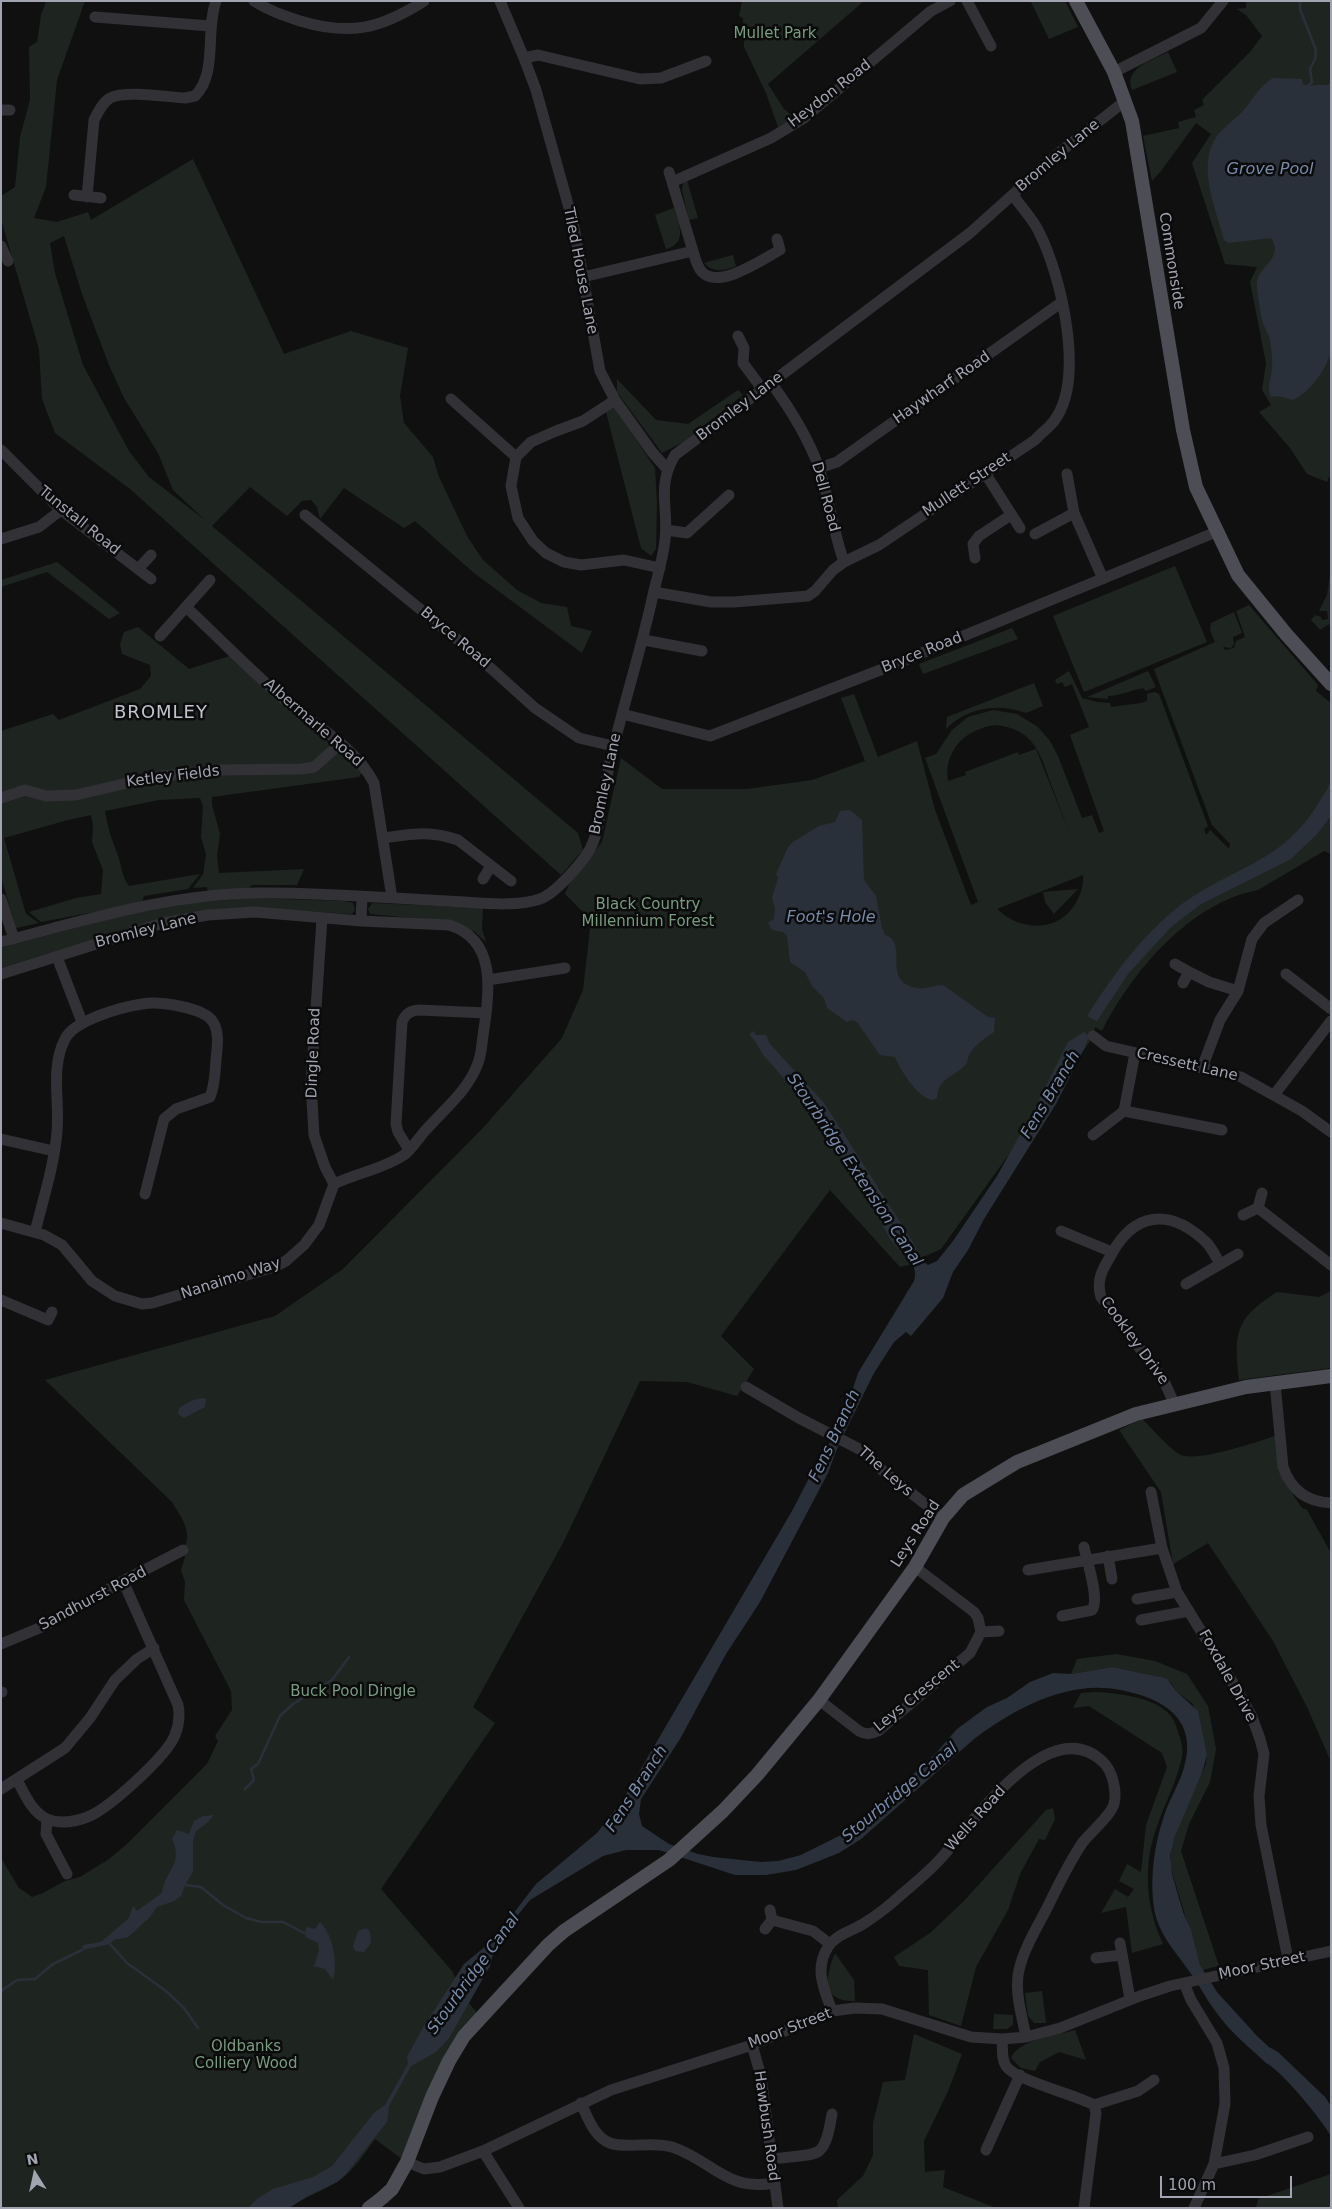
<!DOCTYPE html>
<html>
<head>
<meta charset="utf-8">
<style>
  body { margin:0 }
  #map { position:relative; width:1332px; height:2209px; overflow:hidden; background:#101011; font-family:"DejaVu Sans",sans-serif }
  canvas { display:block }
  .frame { position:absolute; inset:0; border:2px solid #a2a4b1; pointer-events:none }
  .north { position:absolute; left:10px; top:2149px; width:50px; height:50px; -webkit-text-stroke:4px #0b0b0c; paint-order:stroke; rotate:350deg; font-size:14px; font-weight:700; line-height:20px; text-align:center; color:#a2a4b1 }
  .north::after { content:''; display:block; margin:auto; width:18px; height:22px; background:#a2a4b1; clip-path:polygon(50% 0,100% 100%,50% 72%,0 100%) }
  .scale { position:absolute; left:1160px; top:2176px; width:132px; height:22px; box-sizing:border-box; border:2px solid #a2a4b1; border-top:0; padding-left:6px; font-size:15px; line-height:18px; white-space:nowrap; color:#a2a4b1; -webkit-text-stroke:4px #0b0b0c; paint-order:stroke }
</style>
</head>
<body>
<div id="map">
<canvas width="1332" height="2209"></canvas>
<div class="frame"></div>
<div class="north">N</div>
<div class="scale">100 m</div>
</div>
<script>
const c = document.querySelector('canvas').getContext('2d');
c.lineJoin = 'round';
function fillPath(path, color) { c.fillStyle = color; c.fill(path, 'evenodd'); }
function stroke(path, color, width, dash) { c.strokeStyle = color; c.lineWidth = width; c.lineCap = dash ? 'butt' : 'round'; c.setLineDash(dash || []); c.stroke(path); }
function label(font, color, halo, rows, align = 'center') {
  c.font = font + ' "DejaVu Sans",sans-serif'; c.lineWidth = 5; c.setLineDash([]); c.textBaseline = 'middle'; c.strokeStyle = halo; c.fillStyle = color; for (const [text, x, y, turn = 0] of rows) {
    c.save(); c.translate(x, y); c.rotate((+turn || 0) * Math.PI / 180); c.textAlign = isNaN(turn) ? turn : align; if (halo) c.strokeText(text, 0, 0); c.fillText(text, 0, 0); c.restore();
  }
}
fillPath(new Path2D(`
  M46,1H85L57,80L46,187L34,218L57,222L88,212L91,220L193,159L284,354L351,331L408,348L400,396L404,423L433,457L439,477L467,536L483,560L517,590L541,603L567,607L571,626L592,631L582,653L474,573L415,521L404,528L344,488L320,519L317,507L311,500L302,501L287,516L250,487L212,526L578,833L583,850L561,875L130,489L55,433L42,399L39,349L1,219V196L15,187L20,137L30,100L29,47L37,42L41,15ZM64,236L82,294L109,365L124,398L158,453L173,490L205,520L149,477L129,451L83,365L55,273L50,243Z
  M742,1H864L768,84L784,109L796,119L778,127L766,93L744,47L743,18L739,16Z
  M1065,1L1078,27L1049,39L1031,2Z
  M1248,1H1331V473L1327,482L1307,474L1290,448L1259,412L1271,405L1262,390L1266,363L1250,282L1257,267L1225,264L1192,163L1211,134L1196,123L1161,171L1152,181L1143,136L1179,128L1178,122L1196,117L1194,110L1204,105L1202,100L1250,52L1262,36L1246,15L1237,9L1246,8V2Z
  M1168,52L1177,72L1132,90C1123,68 1153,60 1168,52Z
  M687,180L698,218L689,220L682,190L683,183Z
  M674,208C679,224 688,243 666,249L655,215Z
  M733,255L736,266C724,271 713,273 704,263Z
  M617,379L656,420L688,424L738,390L743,395L683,442L662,453L617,392Z
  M614,407L655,468L657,502L656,549L651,556L641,548L606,412Z
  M57,562L120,613L109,619L47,572L1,587V580Z
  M1175,566L1207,642L1084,692L1053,616Z
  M1331,567V632L1329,624L1320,630L1311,620L1315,615L1321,617L1322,620L1328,619L1327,611H1319L1327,595Z
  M1249,605L1318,685L1316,691L1331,703V854L1324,851L1258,890C1189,903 1132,972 1102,1031L1095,1027L1093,1037L941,1249L912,1262V1264L900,1267L830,1190L721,1336L754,1369L737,1396L687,1382L640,1381L564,1541L473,1707L495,1723L381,1889L452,1971L469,2003L477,2013L461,2028L445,2055L402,2159L375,2139C364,2154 353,2172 337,2182C321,2192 304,2197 289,2208H1V1858L19,1888L32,1897L43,1893L65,1881L80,1877L109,1859L127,1844L207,1764L218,1741L215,1736L232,1710L231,1691L184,1600L185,1582L181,1570L185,1557L183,1550C194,1533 181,1517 172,1502L45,1380L275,1316L343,1269L483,1128L562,1038L583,990L591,920L565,894L570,882L602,842L621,758L662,789H747L812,780L865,761L841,698L854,694L878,757L917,741L935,810L971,905L978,902L925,758L936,754L952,730L968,717L993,710L1017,714L1038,727L1050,741L1058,756L1082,818L1092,815L1099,833L1104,831L1070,735L1089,727L1072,684L1065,687L1062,682L1057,684L1055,680L1069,671L1082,698L1097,702L1110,703L1111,707L1141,703L1147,701V694L1155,692L1159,694L1208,826L1204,829L1206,835L1210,830L1229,849L1230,844L1212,825L1154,669L1215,642L1210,630L1211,623L1234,612L1242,633L1233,637L1234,644L1231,648L1223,647L1225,650L1234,648L1236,641L1245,637L1236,611ZM996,725C1034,729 1040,753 1051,784C1057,800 1063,816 1069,832L1036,749L1019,755L1018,752L965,772L966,775L948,781C943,750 967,728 996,725ZM1083,875C1084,884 1081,893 1077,901C1060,933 1021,932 997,909Z
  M138,627L189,669L230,656L362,772L359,777L212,797V805L220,834L217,856L219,873L304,869L297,885H252L248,889L208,893L207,887L193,888L203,874L206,855L201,837L203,806L200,798L159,800L105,811C108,829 111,837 117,853C122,865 121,875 129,886L200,874L188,889L144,896L142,903L41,922L29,912L76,898L101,894L103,870L92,842L93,826L91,815L68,820L4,838L26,914L39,923L16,928L1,877V731L53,714L59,720L140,689L151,676L150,665L122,654L120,644L124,632Z
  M1012,628L1018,639L923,674L919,664Z
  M1148,671L1156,687L1146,691L1143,688C1131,690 1120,696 1108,696V699L1087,697Z
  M1034,683L1043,706L1026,713C997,703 968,707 946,729L947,717Z
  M1078,889L1054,914L1045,902L1043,892Z
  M249,898L344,901L353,903L355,910L352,914L256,908L144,924L1,968V948L123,915L193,903Z
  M372,903L483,908L482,929L486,942L475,932L454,922L370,914L368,909Z
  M1331,1291V1368L1239,1380C1234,1332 1235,1319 1277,1292L1319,1297Z
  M1142,1419C1154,1430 1165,1445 1179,1454C1194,1464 1260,1441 1278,1435L1285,1483L1302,1508L1307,1510L1331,1553V1762L1308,1709L1273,1641L1208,1543L1173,1564L1161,1492L1119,1430Z
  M1116,1654L1155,1661L1187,1674L1208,1706L1216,1749L1210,1782L1189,1824L1181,1851L1219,1966L1202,1970L1200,1965L1170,1865C1170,1833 1194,1794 1206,1764L1207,1755L1193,1704L1177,1692L1171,1683L1161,1677L1112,1667L1071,1674L1077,1659Z
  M1095,1692C1117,1693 1155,1697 1170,1715C1175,1721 1177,1728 1179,1735C1182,1744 1184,1752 1181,1761C1174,1791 1157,1817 1151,1847C1144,1880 1149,1914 1163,1944L1132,1953L1126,1907L1101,1913L1115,1889L1128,1897L1134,1889L1119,1881L1127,1864L1141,1872L1146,1825L1167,1767L1162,1753L1089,1706L1073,1708L1081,1693Z
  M1053,1808L1055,1819L1045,1840L1039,1839L1020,1874L1008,1910L976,1967L961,2026L929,2015L928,1970L899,1966L894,1957L930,1933L963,1902L1046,1810Z
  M835,1953L854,1980L855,2001C821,2002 825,1977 835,1953Z
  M1042,1991L1046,2023H1034L1028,2016L1025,1993Z
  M994,2014L1013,2015V2025L1007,2029H993Z
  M1075,2030L1086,2060L1059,2052L1040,2062L1035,2071L1021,2068L1011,2058C1018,2040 1057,2035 1075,2030Z
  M914,2034L962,2054L949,2089L924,2141L925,2172L945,2170L943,2187L996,2208H838L837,2200L863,2176L873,2155V2123L883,2082L905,2080Z
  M1331,2174V2208H1256L1258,2199Z`), '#1e2520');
fillPath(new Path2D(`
  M1273,78L1302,79L1303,84L1308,86C1316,84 1323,86 1331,84V353C1323,373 1312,390 1293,400L1278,396L1271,397C1266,386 1272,378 1272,367C1273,358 1271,349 1270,340C1269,334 1265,329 1263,323C1261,317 1256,286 1257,281C1261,265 1284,257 1271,238L1228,243L1224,240C1216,208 1196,166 1217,136C1224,127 1234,120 1242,112C1253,100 1259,86 1273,78Z
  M1331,781V816L1317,834L1291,859L1201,904L1171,927L1128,974L1097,1021L1087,1016C1113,975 1143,934 1182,904C1233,867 1282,863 1318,804C1322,797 1328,790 1331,781Z
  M850,810L862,820L864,880L876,896L882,928L885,935C910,943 880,982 917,988C926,990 934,985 943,985L988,1017L995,1018L994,1032C985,1038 976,1044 970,1053C968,1056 968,1061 966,1064C955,1077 937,1078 937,1098L932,1100C917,1097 901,1071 895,1057L880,1055L857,1022L851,1020L847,1022L827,1008L824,998L812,986L805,972L790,962L787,936L783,932L772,930L768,923L774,919L775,908L772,898L778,878L776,874L788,847L793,842L819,826L835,822L840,811Z
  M753,1031L756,1035H766L770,1044L824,1103L916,1247L917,1256L928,1265L937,1261L953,1241L997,1176L1035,1108L1068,1042L1084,1032L1089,1036L1085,1047L1056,1104L984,1219L968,1250L953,1272L943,1298L911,1336L906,1332L894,1342L874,1373L838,1446L828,1473L760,1602L726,1654L680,1739L641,1799L639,1814L642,1826L669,1844L698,1854L713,1857L761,1862L778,1861L801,1855L841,1835L872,1813L936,1753L957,1729L987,1707L1007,1698L1030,1682L1053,1673L1071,1674L1112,1667L1161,1677L1167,1679L1177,1692L1198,1711L1207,1755L1202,1773L1175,1836L1170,1856L1172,1874L1183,1912L1191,1930L1200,1965L1217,1992L1258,2037L1269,2047L1278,2052L1325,2097L1331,2106V2136C1321,2119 1283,2072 1266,2063C1249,2047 1230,2032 1216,2012C1206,1999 1199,1984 1189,1971C1176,1952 1160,1936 1155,1913C1149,1881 1154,1846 1164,1816C1169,1800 1178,1786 1183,1771C1200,1720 1164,1698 1120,1690C1068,1679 1014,1709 974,1739L861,1839L839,1853L796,1870L766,1875H735L659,1850H626L603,1856L530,1900L496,1942L490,1966L449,2038L436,2052L411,2066L389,2106L387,2122L345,2175L337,2182L308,2196L289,2208H248L257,2199L273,2189L313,2177L332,2166L374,2113L385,2105L408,2064L407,2057L421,2031L464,1964L493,1940L536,1884L597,1833L622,1801L792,1511L820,1457L841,1426L858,1373L914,1281C921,1263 897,1251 889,1237C854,1172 814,1110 764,1056C759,1049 756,1040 749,1035Z
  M201,1398L206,1399L205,1407L184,1418L178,1414L179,1408L191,1401Z
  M214,1815L207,1823L196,1831L193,1841V1872L185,1885L181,1896L174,1901L157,1907L149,1918L128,1937L114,1940L110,1944L82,1950L83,1945L101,1942L129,1918L133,1906L137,1911L162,1893C165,1870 184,1864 172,1839L177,1830L189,1834L194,1821L203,1816Z
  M320,1922C333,1934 338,1964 333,1980L325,1969L314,1966L319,1951L318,1943L306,1937L304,1933L307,1927L315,1929Z
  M366,1928L370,1932L371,1943L364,1952L355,1951L353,1946L358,1931Z`), '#2a3039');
stroke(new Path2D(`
  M1300,1V9L1316,50L1315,59L1310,69L1312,82L1308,86
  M245,1789L254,1780L251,1769L258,1764L280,1716L293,1704L332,1680L349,1657
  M185,1885L201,1887L223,1905L246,1918L261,1922H283L304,1933
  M110,1944L127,1963L166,1991L184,2008L198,2028
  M1,1991L17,1980L35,1979L53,1964L82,1950`), '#2a3039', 2.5);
stroke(new Path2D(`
  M254,1C270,11 282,15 300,21C350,36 380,29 424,1
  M500,1L524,58L536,90L573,222L600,371L615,400L652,452L667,469
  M967,1L991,46
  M95,17L210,26
  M524,58L538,55L640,79L661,78L706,61
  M1114,72L1201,28L1223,1
  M1,110H10
  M669,172L693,251
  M672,182L771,138L804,118L931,11L950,1
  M74,195L101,198
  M87,197L94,120C98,112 103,102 110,98C125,90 167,97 185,98L195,96C218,73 205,31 216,1
  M1,246L8,261
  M583,277L693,251C695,258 697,267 702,272C719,290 763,259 780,250L777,239
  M738,336L744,348L743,363L763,390
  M772,384C791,410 808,437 819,468C829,498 833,531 844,562
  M451,399L516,457
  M615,400L583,421L556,431L531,442L516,457L511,486L518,518L533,541L546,553L564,562L581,565L624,560L660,568
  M1,450L61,510L151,579
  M819,468L837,462L1062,302
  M985,473L1020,528
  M1067,474L1074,513L1103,579
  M305,515L475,654L535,708L579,738L613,746
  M666,530L687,533L729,495
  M1035,534L1074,513
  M1,539L39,527L61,510
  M975,558L973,544L979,536L1011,515
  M138,569L151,555
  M654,592L711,602H734L808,596L815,591L833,570L844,562L879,545L1035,440C1041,433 1049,428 1054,421C1086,380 1061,275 1039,232C1033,219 1021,207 1013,195
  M186,607C219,638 252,672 287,702C317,726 356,748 374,783L392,898
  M160,636L210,580
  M644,640L702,651
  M622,714L710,736L893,665L1216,532
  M1,798L25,790L46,796L76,795L153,777L219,770L302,769L314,767L340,744
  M383,838C412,834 429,830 458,840L511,881
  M483,879L491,866
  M1,899L14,939
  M322,918L311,1083L314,1135L325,1167L334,1184
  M361,921L362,897
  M1,942C86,920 169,894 258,893C321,892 384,898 447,901C475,902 514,908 540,899C555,894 582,863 590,849C596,838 598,827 600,815C611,740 637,669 653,595C657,577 663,559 665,540C669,507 656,487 675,455L970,233L1060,152L1125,101
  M57,957L82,1022
  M1175,964L1189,972
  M1,974L163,923L208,915L255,912L361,921L449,925C496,939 490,990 484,1029C482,1040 482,1053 478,1063C468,1091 444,1109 424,1132C418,1139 412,1149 404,1155C383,1169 357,1173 334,1184L319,1225L304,1245L286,1261L274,1267L152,1303L142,1304L115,1296L92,1281L62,1245L44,1235L1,1223
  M1286,974L1331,1009
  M488,980L565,968
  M1183,983L1189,972L1209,982L1238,991
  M1093,1036L1106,1046L1241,1077L1302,1111L1331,1132
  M1202,1068L1220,1020L1238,991L1252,939L1264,923L1298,900
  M1274,1095L1331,1021
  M1124,1111L1222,1130
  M1093,1135L1124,1111L1135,1053
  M1,1139L54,1151
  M409,1150L398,1132L396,1124L402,1022C406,1013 410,1011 419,1010L486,1013
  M1258,1208L1331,1265
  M1243,1215L1258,1208L1262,1193
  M1061,1231L1112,1252
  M35,1232C43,1200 54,1166 57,1132C60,1101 50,1068 65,1039C74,1020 122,1007 142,1004C158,1001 204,1007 213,1022C220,1033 217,1048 216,1060C215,1072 215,1085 210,1097L176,1109L164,1119L145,1194
  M1186,1284L1238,1254
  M1,1300L48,1320L52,1312
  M1275,1383L1283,1467C1291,1490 1307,1502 1331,1503
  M746,1387L797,1417L865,1452L883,1471L943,1518
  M1174,1403L1163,1379L1101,1297C1096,1281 1102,1270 1110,1257C1133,1212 1169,1207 1206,1242C1212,1248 1216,1257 1220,1264
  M1151,1492L1162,1548L1177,1592L1236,1688L1252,1717L1260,1739L1264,1754L1259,1796L1261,1825L1288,1959
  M1108,1556L1112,1579
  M1028,1570L1162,1548
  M1137,1599L1177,1592
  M1062,1616L1092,1610C1100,1599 1087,1562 1084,1547
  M1141,1620L1189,1611
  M981,1632L999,1631
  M1,1644L44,1626L123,1581L183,1550
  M1,1692H2
  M819,1700L859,1731C866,1735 871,1734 878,1731L970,1653L981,1632L978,1618L974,1612L915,1567
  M17,1780C25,1795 32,1812 47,1819C61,1825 80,1821 92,1815C113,1804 167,1756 175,1735C179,1725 180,1715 178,1705L123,1581
  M1,1789L65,1748L90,1718L115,1680L137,1659L154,1648
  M47,1819L46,1834L67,1874
  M772,1920L813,1931L830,1944
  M765,1929L772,1920L770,1910
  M1120,1943L1130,1999
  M1096,1958L1122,1955
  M1184,1983L1191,2000L1217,2043L1224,2068L1225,2104L1214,2164L1194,2208
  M832,2011C824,1989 814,1969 828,1947C835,1935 852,1931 863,1924C876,1916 890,1905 902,1894C916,1882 931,1870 943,1856C973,1822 1050,1710 1103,1762C1113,1771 1117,1792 1114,1804C1111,1815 1091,1832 1083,1842C1069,1862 1058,1886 1047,1908C1037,1928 1024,1948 1019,1970C1014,1991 1022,2016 1026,2037
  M1002,2039C1003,2047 1001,2059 1006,2066C1016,2081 1075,2094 1094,2105L1096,2113L1084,2208
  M752,2045L761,2076L778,2208
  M581,2103C588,2118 594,2137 610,2143C625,2149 653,2141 672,2147C712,2160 726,2192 775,2183
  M1094,2105L1138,2091L1154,2080
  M986,2150L1020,2075
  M483,2151L519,2208
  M772,2159C783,2157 811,2157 819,2151C828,2144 830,2124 832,2114
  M407,2162L424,2169L440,2167L483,2151L611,2090L752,2045L832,2011L855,2008L882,2009L971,2037L1002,2039L1026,2037L1060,2028L1140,1996L1170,1986L1331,1951
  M1214,2164L1255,2155L1308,2137`), '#313136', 11);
stroke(new Path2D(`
  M1076,1L1114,72L1132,121L1183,430L1196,487L1238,575L1286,634L1331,684
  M369,2208L382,2198L392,2189L407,2162L432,2097L449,2061L464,2036L548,1945L564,1931L669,1860L723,1811L757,1775L819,1700L915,1567L943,1518L963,1495L1017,1462L1136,1414L1246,1387L1331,1376`), '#4d4d55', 14);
label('15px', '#799c81', '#0b0b0c', [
  ["Mullet Park",775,34],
  ["Black Country",648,905],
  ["Millennium Forest",648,922],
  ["Buck Pool Dingle",353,1692],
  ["Oldbanks",246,2047],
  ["Colliery Wood",246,2064]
]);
label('15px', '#a2a4b1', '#0b0b0c', [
  ["Heydon Road",830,94,-38],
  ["Bromley Lane",1058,156,-40],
  ["Commonside",1171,261,81],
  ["Tiled House Lane",580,271,79],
  ["Haywharf Road",942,388,-35],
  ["Bromley Lane",740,407,-37],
  ["Mullett Street",967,485,-34],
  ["Dell Road",825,497,75],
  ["Tunstall Road",79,521,39],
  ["Bryce Road",455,638,40],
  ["Bryce Road",922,653,-22],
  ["Albermarle Road",313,723,41],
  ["Ketley Fields",173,777,-7],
  ["Bromley Lane",606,784,-78],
  ["Bromley Lane",146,931,-14],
  ["Dingle Road",314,1053,-88],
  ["Cressett Lane",1187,1065,13],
  ["Nanaimo Way",231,1279,-18],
  ["Cookley Drive",1134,1341,54],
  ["The Leys",885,1472,41],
  ["Leys Road",916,1534,-57],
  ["Sandhurst Road",93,1599,-28],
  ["Foxdale Drive",1227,1676,61],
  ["Leys Crescent",917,1696,-39],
  ["Wells Road",976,1819,-48],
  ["Moor Street",1262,1966,-12],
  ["Moor Street",790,2029,-21],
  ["Hawbush Road",766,2126,82]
]);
label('italic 16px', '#798bab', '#0b0b0c', [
  ["Grove Pool",1270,170],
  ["Foot's Hole",831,918],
  ["Fens Branch",1051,1095,-59],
  ["Stourbridge Extension Canal",854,1170,56],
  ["Fens Branch",835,1436,-65],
  ["Fens Branch",637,1789,-57],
  ["Stourbridge Canal",900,1793,-40],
  ["Stourbridge Canal",474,1974,-54]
]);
c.letterSpacing = '1px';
label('18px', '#c2c3ce', '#0b0b0c', [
  ["BROMLEY",161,713]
]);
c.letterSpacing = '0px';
</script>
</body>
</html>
